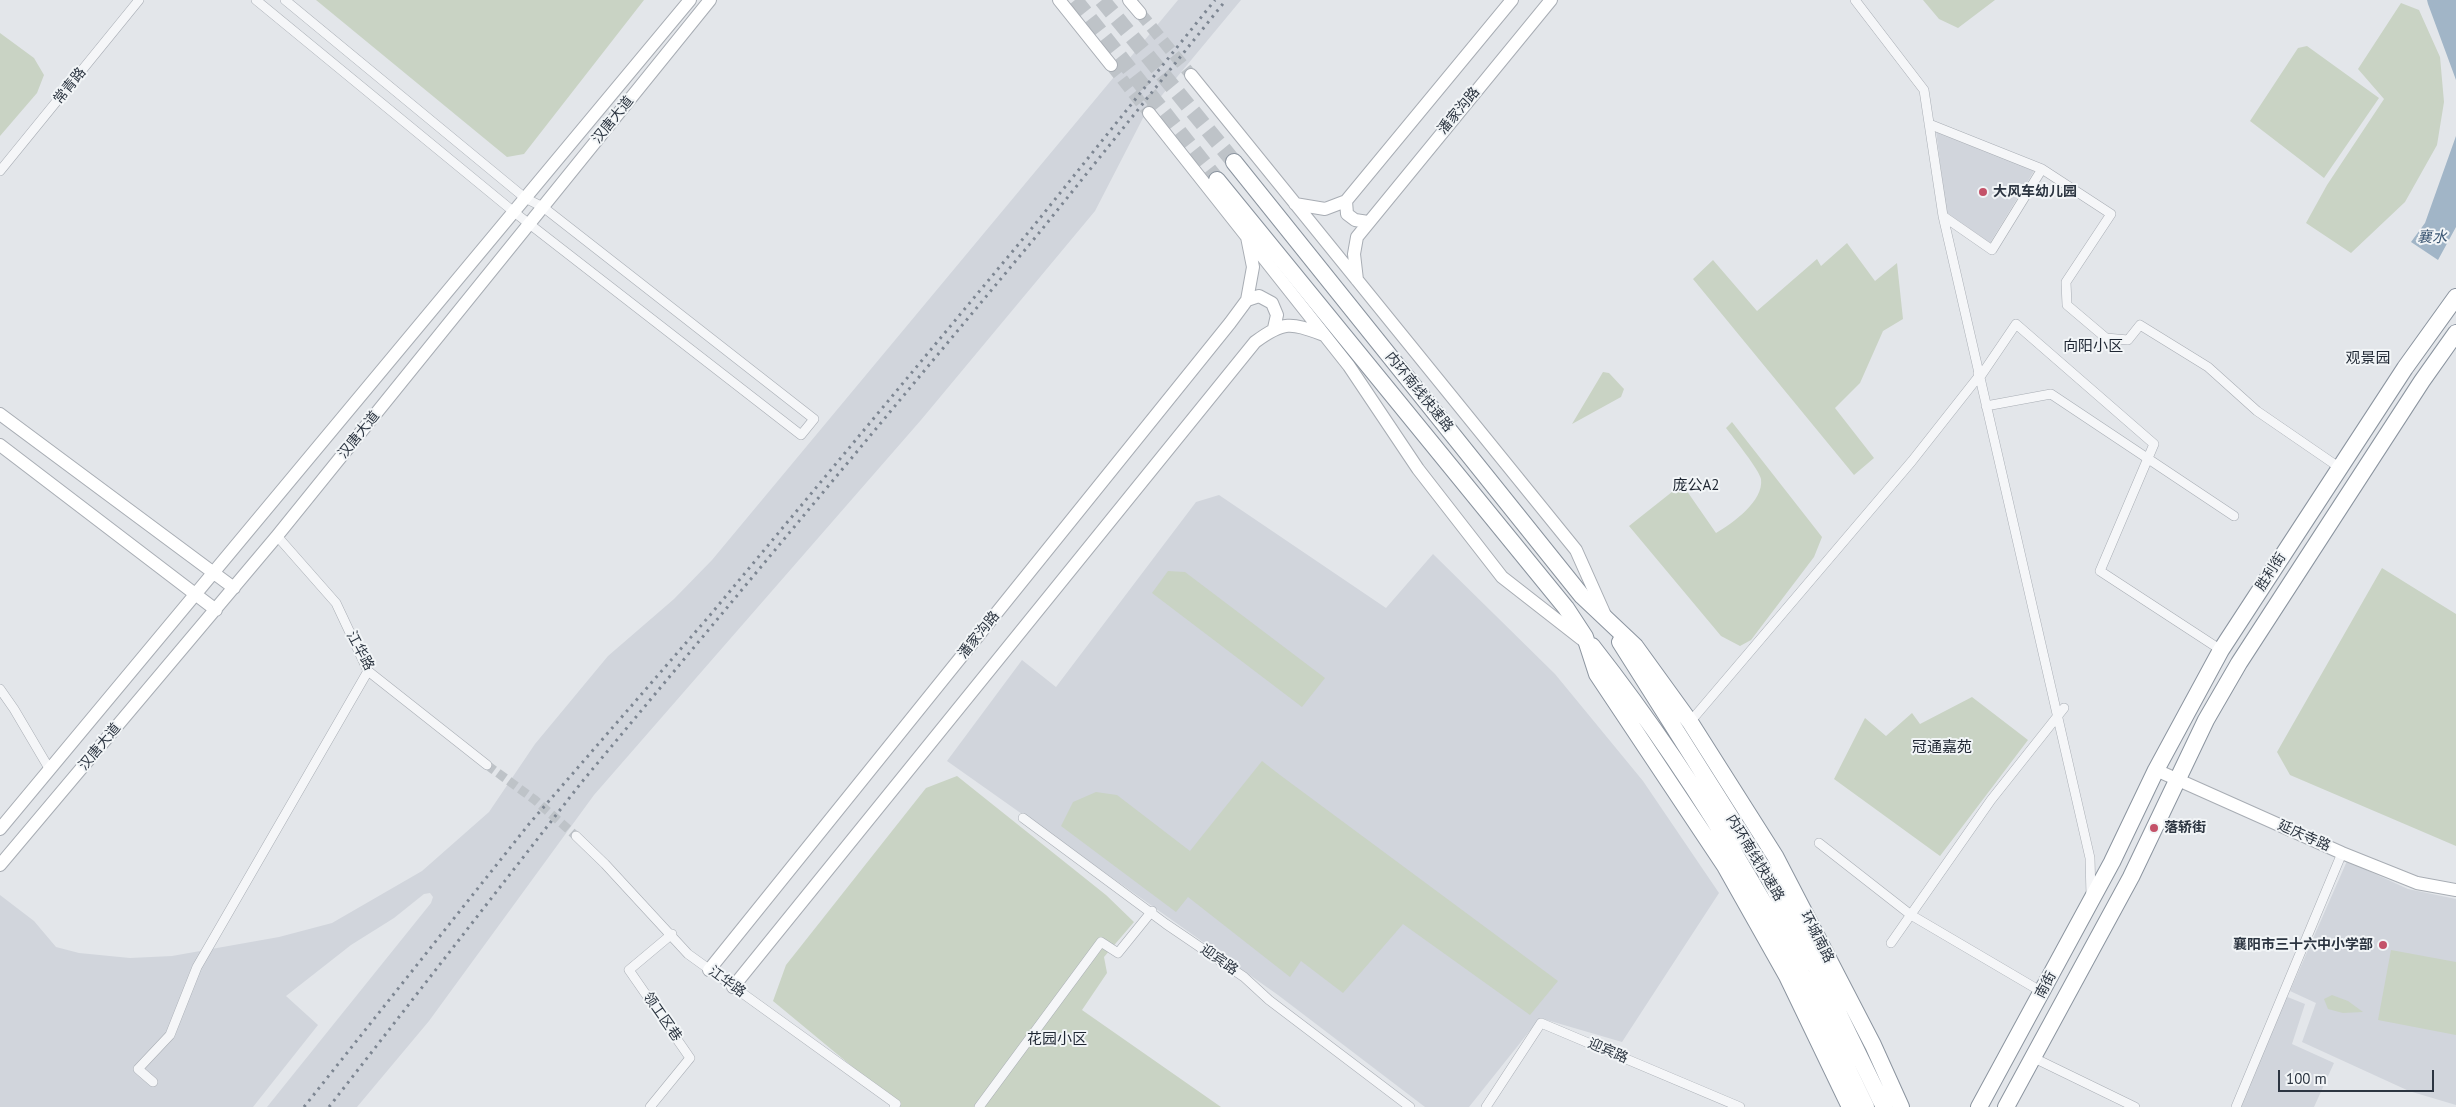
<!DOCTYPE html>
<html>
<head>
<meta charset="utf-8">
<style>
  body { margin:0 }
  #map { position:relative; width:2456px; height:1107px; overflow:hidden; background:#e3e6ea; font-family:"PT Sans",sans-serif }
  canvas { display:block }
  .scale { position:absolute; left:2278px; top:1070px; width:156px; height:22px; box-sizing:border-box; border:2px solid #2c3541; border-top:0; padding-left:6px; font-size:15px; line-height:18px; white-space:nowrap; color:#2c3541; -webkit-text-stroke:4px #f2f5f7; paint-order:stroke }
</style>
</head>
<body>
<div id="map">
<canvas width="2456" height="1107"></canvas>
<div class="scale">100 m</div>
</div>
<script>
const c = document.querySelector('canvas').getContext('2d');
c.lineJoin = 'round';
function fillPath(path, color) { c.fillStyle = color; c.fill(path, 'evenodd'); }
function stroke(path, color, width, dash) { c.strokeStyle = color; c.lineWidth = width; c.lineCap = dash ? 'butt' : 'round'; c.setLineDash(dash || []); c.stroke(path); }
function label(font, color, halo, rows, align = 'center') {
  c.font = font + ' "PT Sans","Noto Sans SC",sans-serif'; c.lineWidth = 4; c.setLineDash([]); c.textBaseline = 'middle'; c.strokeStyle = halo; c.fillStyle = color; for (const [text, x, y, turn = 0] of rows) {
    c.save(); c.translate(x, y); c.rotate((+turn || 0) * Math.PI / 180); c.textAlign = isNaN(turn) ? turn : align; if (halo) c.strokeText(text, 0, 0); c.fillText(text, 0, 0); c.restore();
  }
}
fillPath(new Path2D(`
  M1178,0H1241L1143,118L1095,211L921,420L594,795L429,1021L357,1107H267L431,903L433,897L430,893L424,894L394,918L351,945L286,996L318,1025L253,1107H0V895L34,921L56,947L79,953L130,958L172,956L279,937L332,923L422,871L489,812L535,744L608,656L674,599L712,560Z
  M1936,130L1981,147L2034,171L1990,243L1946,212Z
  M1219,495L1386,608L1433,554L1555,674L1643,781L1719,893L1622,1042L1540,1018L1469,1107H1425L1278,995L947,761L1022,660L1056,687L1196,502Z
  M2347,861L2408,889L2456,899V1105L2409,1091L2302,1042L2316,1003L2290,991Z
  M2285,996L2305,1004L2292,1044L2334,1063L2314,1107H2239Z`), '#d1d5dc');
fillPath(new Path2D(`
  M316,0H644L524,154L507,157Z
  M1923,0H1995L1958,28L1939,19Z
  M2401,3L2419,10L2440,57L2444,102L2437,145L2405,202L2351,253L2306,223L2327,185L2384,99L2358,69Z
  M0,33L34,58L44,75L37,93L0,136Z
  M2307,46L2379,98L2324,178L2250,121L2298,48Z
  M1847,243L1875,281L1897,263L1903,319L1883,331L1860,383L1835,408L1874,458L1854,475L1693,279L1713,260L1757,311L1817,259L1821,266Z
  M1603,372L1609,373L1624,389L1621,397L1572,424Z
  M1732,422L1822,537L1814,557L1751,640L1740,646L1721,636L1629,526L1682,484L1716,533C1733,523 1764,501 1761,479C1760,471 1733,437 1726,428Z
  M2382,568L2456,614V846L2290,775L2277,752Z
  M1168,571L1185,572L1325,678L1302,707L1152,593Z
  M1972,697L2028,740L1940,856L1834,779L1865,718L1886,736L1912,713L1920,724Z
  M1262,761L1280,775L1558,981L1530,1015L1403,924L1343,993L1301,961L1290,977L1188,897L1176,912L1061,826L1073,802L1096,792L1117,795L1190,851Z
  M957,776L1106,895L1134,922L1104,957L1107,973L1082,1010L1221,1107H901L773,1001L786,965L926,788Z
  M2391,950L2456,962V1035L2378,1020Z
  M2332,995L2348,1001L2363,1012L2343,1013L2328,1009L2324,999Z`), '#c9d3c4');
fillPath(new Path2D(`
  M2427,0H2456V80L2428,4Z
  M2456,136V227L2438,260L2411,242L2425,223Z`), '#a1b5c7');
stroke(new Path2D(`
  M487,765L535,800L576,836`), '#bec3c8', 9, [9, 4.5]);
stroke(new Path2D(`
  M1140,13L1191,75
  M1111,65L1149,113`), '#bec3c8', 12, [12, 6]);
stroke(new Path2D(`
  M1075,0L1217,180
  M1102,0L1234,162`), '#bec3c8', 16, [16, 8]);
const street = new Path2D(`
  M256,0L514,212L801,435L814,419L543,207L525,198L285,0
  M1855,0L1924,90L1943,216L2090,858L2091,896
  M1929,124L2042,169L2111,214L2066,282L2067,305L2106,338L2128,340L2140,325L2208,367L2257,411L2340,468
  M0,171L139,0
  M1943,216L1992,250L2042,169
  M1980,377L2016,324L2154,444L2100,571L2221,650
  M1986,406L2051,394L2234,516
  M277,536L336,603L368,671L487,765
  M0,689L14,709L50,770
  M1690,722L1912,461L1979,376L1978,373
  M1023,818L1166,924L1244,977L1269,1000L1410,1107
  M576,836L605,864L688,954L896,1104L894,1107
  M1819,843L1911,915L2042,992
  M1891,943L1991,800L2064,708
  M2032,1057L2135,1107
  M153,1082L138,1069L170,1035L197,967L368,671
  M650,1107L690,1058L629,970L672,934
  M979,1107L1101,942L1118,953L1152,911
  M1486,1107L1541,1023L1740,1107
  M2236,1107L2342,853`);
const secondary = new Path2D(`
  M1059,0L1111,65
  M1129,0L1140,13
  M1191,75L1576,550L1605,615
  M1149,113L1349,366L1418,469L1502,577L1584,641
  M1346,201L1347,214L1355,220L1368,222
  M1295,204L1325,209L1346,201L1512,0
  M1357,280L1354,254L1357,237L1551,0
  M1247,300L1259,296L1272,303L1277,315L1274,328
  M0,414L234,588
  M0,445L216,610
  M2156,770L2342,853L2417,883L2456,890
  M0,829L690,0
  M0,865L277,536L710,0
  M709,970L1230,323L1247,300L1253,267L1247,237
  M733,987L1255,342C1285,320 1291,323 1324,335`);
const highway = new Path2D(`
  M1234,162L1582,596L1635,646L1690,722L1775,856L1873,1045L1901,1107
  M1217,180L1566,608L1585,637L1597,674L1725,866L1787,976L1850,1107
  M1620,642L1766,873L1816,967L1884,1107
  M1592,646C1650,720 1703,799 1751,881C1794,953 1829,1031 1866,1107
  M1979,1107L2112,862L2156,770L2221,650L2405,368L2456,297
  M2006,1107L2131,877L2206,720L2239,663L2422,381L2456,333`);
stroke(street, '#a8adb4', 10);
stroke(secondary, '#a8adb4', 14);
stroke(highway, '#8b949f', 18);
stroke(street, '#f5f6f8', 9);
stroke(secondary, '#fff', 12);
stroke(highway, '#fff', 16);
stroke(new Path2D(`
  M304,1107L529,824L711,614L1032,228L1215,0
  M329,1107L581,783L1039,233L1226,0`), '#7d8692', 3, [2.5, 5]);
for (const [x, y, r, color] of [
  [1983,192,5,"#c45269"],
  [2154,828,5,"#c45269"],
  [2383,945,5,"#c45269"]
]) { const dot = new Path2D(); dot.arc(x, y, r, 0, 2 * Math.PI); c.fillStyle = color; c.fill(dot); stroke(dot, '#f2f5f7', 2); }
label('14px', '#2c3541', '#f2f5f7', [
  ["常青路",70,86,-51],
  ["潘家沟路",1459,111,-50],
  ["汉唐大道",613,120,-51],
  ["内环南线快速路",1419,392,51],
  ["汉唐大道",359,435,-51],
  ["胜利街",2271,572,-57],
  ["潘家沟路",979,635,-51],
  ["江华路",360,651,62],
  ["汉唐大道",100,747,-50],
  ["延庆寺路",2304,836,24],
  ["内环南线快速路",1755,858,59],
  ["环城南路",1817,937,63],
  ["迎宾路",1219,960,35],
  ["江华路",727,982,36],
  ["南街",2046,985,-62],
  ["领工区巷",662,1017,55],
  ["迎宾路",1608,1051,23]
]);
label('bold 14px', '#2c3541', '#f2f5f7', [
  ["大风车幼儿园",1993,192],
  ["落轿街",2164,828],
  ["襄阳市三十六中小学部",2373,945,"right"]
], 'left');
label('italic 15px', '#395572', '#f2f5f7', [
  ["襄水",2432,238]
]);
label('15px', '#1e2632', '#f2f5f7', [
  ["向阳小区",2093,347],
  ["观景园",2368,359],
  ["庞公A2",1696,486],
  ["冠通嘉苑",1942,748],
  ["花园小区",1057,1040]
]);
</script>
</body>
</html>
